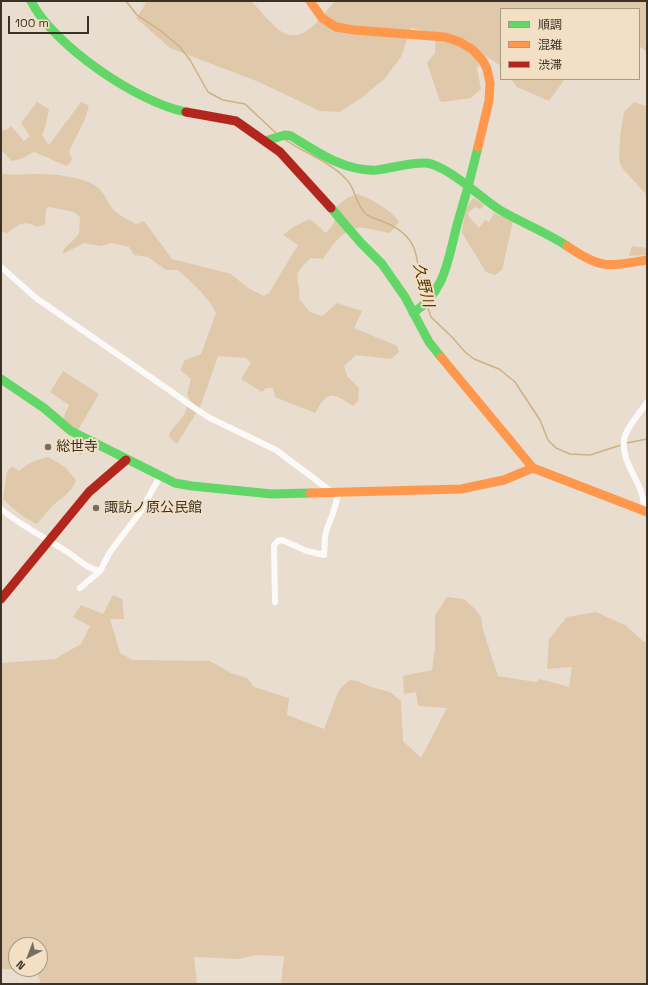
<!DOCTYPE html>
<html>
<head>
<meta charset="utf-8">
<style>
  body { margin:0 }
  #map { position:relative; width:648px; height:985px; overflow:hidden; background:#e8ddce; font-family:"Space Grotesk","Noto Sans JP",sans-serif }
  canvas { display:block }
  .frame { position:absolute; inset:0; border:2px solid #3a3227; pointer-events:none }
  .legend { position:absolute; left:500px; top:8px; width:140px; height:72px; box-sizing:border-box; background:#f2dfc4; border:1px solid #a89a85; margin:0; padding:5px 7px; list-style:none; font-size:12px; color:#3a3227 }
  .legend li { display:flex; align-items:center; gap:8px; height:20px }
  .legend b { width:20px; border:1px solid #a89a85 }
  .north { position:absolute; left:8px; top:937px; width:40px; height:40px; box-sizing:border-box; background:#f2dfc4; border:1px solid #a89a85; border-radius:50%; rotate:222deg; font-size:11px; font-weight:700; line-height:16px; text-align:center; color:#3a3227 }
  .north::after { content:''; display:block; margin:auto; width:14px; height:18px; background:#776e61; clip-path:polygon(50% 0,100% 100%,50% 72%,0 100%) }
  .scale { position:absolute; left:8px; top:16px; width:81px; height:18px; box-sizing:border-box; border:2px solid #3a3227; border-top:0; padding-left:5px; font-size:12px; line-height:14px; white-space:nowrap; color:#3a3227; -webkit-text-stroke:3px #f2dfc4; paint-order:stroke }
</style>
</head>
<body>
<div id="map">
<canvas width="648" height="985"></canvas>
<div class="frame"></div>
<ul class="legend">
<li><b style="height:5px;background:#63d668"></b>順調</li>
<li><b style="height:5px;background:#ff974d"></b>混雑</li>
<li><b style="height:5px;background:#b3261e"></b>渋滞</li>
</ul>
<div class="north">N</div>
<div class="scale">100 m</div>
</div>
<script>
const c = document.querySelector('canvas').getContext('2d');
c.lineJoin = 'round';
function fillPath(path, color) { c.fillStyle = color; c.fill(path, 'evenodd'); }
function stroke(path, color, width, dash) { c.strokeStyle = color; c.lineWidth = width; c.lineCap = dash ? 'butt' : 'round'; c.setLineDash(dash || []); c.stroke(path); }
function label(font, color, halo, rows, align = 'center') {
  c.font = font + ' "Space Grotesk","Noto Sans JP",sans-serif'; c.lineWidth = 4; c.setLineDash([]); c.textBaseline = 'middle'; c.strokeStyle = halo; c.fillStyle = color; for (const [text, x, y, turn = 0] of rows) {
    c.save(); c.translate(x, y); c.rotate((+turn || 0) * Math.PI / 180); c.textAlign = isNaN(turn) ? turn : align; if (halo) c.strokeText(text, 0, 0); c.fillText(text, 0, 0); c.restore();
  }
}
fillPath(new Path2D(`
  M146,1H251C260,10 269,22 279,30C302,48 322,16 335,1H647V52L639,46V9H501V66L486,56L477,68L481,89L471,98L443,102L440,101L427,63L435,53L436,33L411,28L401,57L385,78L364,96L340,112L320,111L259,82L170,48L136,18L143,8Z
  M511,79H565L549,101L517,87Z
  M37,102L49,109L45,128L42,135L49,145L81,102L89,106L85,119L69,151L72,160L67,166L34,152L21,159L12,161L1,150V131L8,129L11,126L24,141L30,136L21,123Z
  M634,102L645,106L647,104V195L623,169L619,161L620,138L624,112Z
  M1,173C12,176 23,174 35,174C51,174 80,176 94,185C107,193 106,203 115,211C120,216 129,220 136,224L144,221L172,259L231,274L248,288L264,296L269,293L298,245L283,235L293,227L310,219L326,233L334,223L335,208L347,198L358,194C374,201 389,208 399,222L390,233C382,232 365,227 358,228C342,230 331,247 323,259L311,258C289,277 301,275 299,299L310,312L322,316L337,303L362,311L354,328L397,346L399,352L391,359L356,355L344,366L347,376L359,388L358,401L353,406C332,393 329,389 315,413L275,397L273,388H266L262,392L241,379L251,363L246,358L218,356L201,405L177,444L169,437L170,432L184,415L190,399L187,394L191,379L180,370L185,360L201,354L216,313C207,295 193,284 178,270H166L148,257L134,255L129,247L112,243L101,246L84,243L63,254L64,249L79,234L80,217L74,212L49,207L46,209L45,224L37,227C23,219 19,225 7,233L1,231Z
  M474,198L484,205L481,209L475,207L468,213L469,217L479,228L485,220L489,222L494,213L513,221L502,270L495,275L486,272L462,233C464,222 464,206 474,198Z
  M632,246L647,248V255L629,256Z
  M63,371L99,394L78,430L70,425L63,418L69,405L50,392Z
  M75,438L87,445L81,455L70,448Z
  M48,457L65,467L76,480C70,496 57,499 47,512C43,516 41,520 37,524C22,517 14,509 3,499L7,472L12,466L19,471C28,463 36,460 48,457Z
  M113,595L122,599L124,619H110L120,653L133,660L210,661L231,673L247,678L254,687L289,698L287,715L324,729L339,690L348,681L351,680L360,682L371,687L390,692L401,701L403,741L421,758L447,708L418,706L416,692L404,694L403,676L432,670L435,648V615L447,597L464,599L476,610L481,617L483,630L498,676L536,682L540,679L569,687L572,667L547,669L549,639L567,617L596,612L625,625L644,642H647V984H281L284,956L256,955L239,959L194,957L197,984H41L36,970L1,969V663L55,659L81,644L90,626L73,617L81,605L103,614ZM16,945H40V969H16Z`), '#dfc9aa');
stroke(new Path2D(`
  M126,1L137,15L161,31L180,47L190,60L208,92L223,100L245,104L277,134
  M283,138C304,154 329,160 347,180C356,189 355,205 366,214C369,217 375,218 379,220C393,225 408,233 414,248C420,264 418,282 425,298
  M427,305L431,317L453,338L465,352L474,359L499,369L515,382L540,420L548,440L556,448L570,454L590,455L621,445
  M627,443L647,439`), '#cfb083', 1.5);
stroke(new Path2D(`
  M1,267L36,298L172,392L193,407L210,418L276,450L332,492
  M1,509C21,526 44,537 66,551C77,558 87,569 100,571
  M643,510C648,487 620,465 624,439C626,428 641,412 647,402
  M80,588L100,571L110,552L141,511L160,476
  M275,602L274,545L278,541L282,540L307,551L324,555C325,548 324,539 326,532C330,519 337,507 338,492`), '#fcfaf8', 6);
stroke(new Path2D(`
  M31,1C53,45 138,103 186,112
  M265,141L285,135L291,136C317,152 345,172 377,170C392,168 412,162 426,163C447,165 481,198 500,210C522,223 546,232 567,246
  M331,208L361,243L382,264L405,297L429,342L441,357
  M413,313C446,291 448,259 457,225C465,199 472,173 478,147
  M1,379L44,408L71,431L175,483L192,486L272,494L310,493`), '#63d668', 9);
stroke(new Path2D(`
  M310,1L322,18L336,27L354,30L445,37L460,42L473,50L483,61L487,69L490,83L489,101L478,147
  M567,246C602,270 608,266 647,260
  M441,357L533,468L647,512
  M310,493L461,489L504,480L533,468`), '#ff974d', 9);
stroke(new Path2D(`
  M186,112L236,121L280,152L331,208
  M1,599L89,492L126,460`), '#b3261e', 9);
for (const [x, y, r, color] of [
  [48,447,4,"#776e61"],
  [96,508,4,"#776e61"]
]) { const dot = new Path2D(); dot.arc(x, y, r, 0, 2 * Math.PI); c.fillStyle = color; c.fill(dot); stroke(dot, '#f2dfc4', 1.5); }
label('14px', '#3a3227', '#f2dfc4', [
  ["総世寺",56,447],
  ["諏訪ノ原公民館",104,508]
], 'left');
label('italic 15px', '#503605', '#f2dfc4', [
  ["久野川",423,285,76]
]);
</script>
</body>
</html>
